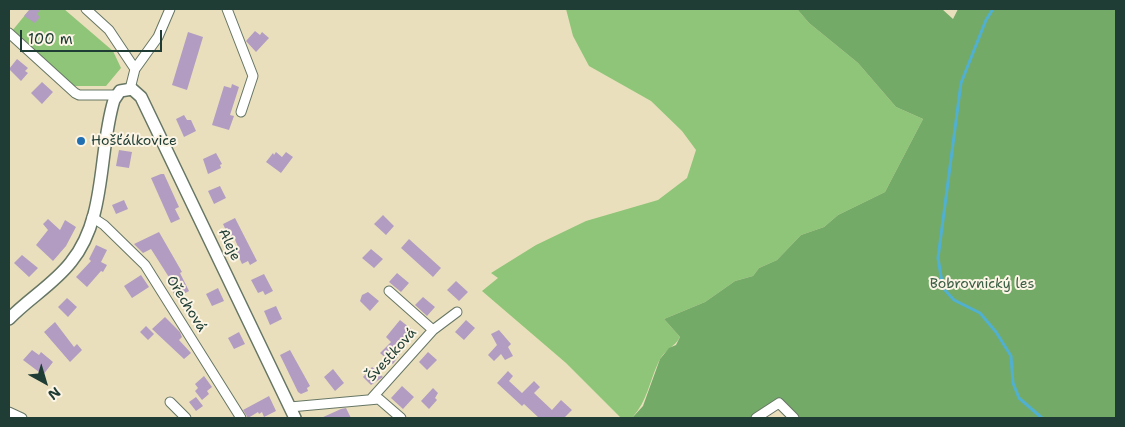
<!DOCTYPE html>
<html>
<head>
<meta charset="utf-8">
<style>
  body { margin:0 }
  #map { position:relative; width:1125px; height:427px; overflow:hidden; background:#eadfbc; font-family:"Shantell Sans",sans-serif }
  canvas { display:block }
  .frame { position:absolute; inset:0; border:10px solid #1f3d34; pointer-events:none }
  .north { position:absolute; left:20px; top:357px; width:50px; height:50px; -webkit-text-stroke:4px #fcf5e5; paint-order:stroke; rotate:141deg; font-size:14px; font-weight:700; line-height:20px; text-align:center; color:#1f3d34 }
  .north::after { content:''; display:block; margin:auto; width:18px; height:22px; background:#1f3d34; clip-path:polygon(50% 0,100% 100%,50% 72%,0 100%) }
  .scale { position:absolute; left:20px; top:30px; width:142px; height:22px; box-sizing:border-box; border:2px solid #1f3d34; border-top:0; padding-left:6px; font-size:15px; line-height:18px; white-space:nowrap; color:#1f3d34; -webkit-text-stroke:4px #fcf5e5; paint-order:stroke }
</style>
</head>
<body>
<div id="map">
<canvas width="1125" height="427"></canvas>
<div class="frame"></div>
<div class="north">N</div>
<div class="scale">100 m</div>
</div>
<script>
const c = document.querySelector('canvas').getContext('2d');
c.lineJoin = 'round';
function fillPath(path, color) { c.fillStyle = color; c.fill(path, 'evenodd'); }
function stroke(path, color, width, dash) { c.strokeStyle = color; c.lineWidth = width; c.lineCap = dash ? 'butt' : 'round'; c.setLineDash(dash || []); c.stroke(path); }
function label(font, color, halo, rows, align = 'center') {
  c.font = font + ' "Shantell Sans",sans-serif'; c.lineWidth = 4; c.setLineDash([]); c.textBaseline = 'middle'; c.strokeStyle = halo; c.fillStyle = color; for (const [text, x, y, turn = 0] of rows) {
    c.save(); c.translate(x, y); c.rotate((+turn || 0) * Math.PI / 180); c.textAlign = isNaN(turn) ? turn : align; if (halo) c.strokeText(text, 0, 0); c.fillText(text, 0, 0); c.restore();
  }
}
fillPath(new Path2D(`
  M30,9H64L113,51L121,68L106,86H73L12,31Z
  M566,9H797L809,23L858,63L896,107L923,119L885,192L838,215L824,227L801,235L777,260L759,268L753,276L735,281L705,302L664,319L680,337C675,347 664,350 659,361C649,382 648,400 632,418H621L566,363L482,291L498,278L491,273L536,245L586,221L658,200L687,178L696,150L682,131L651,101L589,66L573,36Z`), '#8fc578');
fillPath(new Path2D(`
  M797,9H942L953,19L958,9H1116V418H800L782,399L750,418H632L643,406L660,359L669,348L676,345L680,337L664,319L705,302L735,281L753,276L759,268L777,260L801,235L824,227L838,215L885,192L923,119L896,107L858,63L809,23Z`), '#73aa68');
stroke(new Path2D(`
  M993,9L986,20L961,83L938,258L943,288L954,300L980,313L996,332L1011,356L1013,383L1019,398L1042,418`), '#51b0d0', 3);
fillPath(new Path2D(`
  M30,9H41L37,14L40,17L35,23L24,16Z
  M255,31L260,35L262,32L269,38L256,52L246,41Z
  M188,32L203,37L187,90L172,85Z
  M17,59L28,68L25,71L28,73L21,81L9,69Z
  M42,82L53,92L42,104L31,93Z
  M232,84L239,87L230,115L234,116L229,130L212,125L224,86L231,88Z
  M184,115L187,120H191L196,131L184,137L176,119Z
  M119,150L132,152L129,168L116,166Z
  M276,152L282,157L286,152L293,157L281,173L266,162L273,153L274,155Z
  M216,153L222,164L220,165L221,168L208,174L203,159Z
  M161,174H164L179,207L175,209L180,219L171,223L151,178Z
  M220,186L226,198L214,204L208,191Z
  M124,200L128,209L116,214L112,205Z
  M383,215L394,226L386,235L374,224Z
  M235,218L257,261L250,265L248,261L242,264L236,251L239,249L233,235L229,237L223,224Z
  M48,219L60,230L65,220L76,227L66,246L53,261L36,245L48,230L43,224Z
  M159,232L182,272L180,273L189,291L176,298L169,284L172,282L151,249L143,253L134,244Z
  M409,239L441,268L433,277L401,248Z
  M96,245L107,250L101,262L107,265L103,272L101,271L87,287L76,277L91,261L89,259Z
  M371,249L383,259L374,268L362,258Z
  M22,255L38,268L29,277L14,263Z
  M397,273L409,283L401,292L389,282Z
  M264,274L273,291L265,295L263,291L258,293L251,280Z
  M141,275L149,287L132,298L124,286Z
  M456,281L468,292L459,301L447,290Z
  M218,288L224,301L212,306L206,294Z
  M368,292L379,301L370,311L360,301L362,295Z
  M423,297L435,307L427,316L415,305Z
  M67,298L77,307L68,317L58,307Z
  M276,306L282,319L270,325L264,311Z
  M165,317L180,332L182,337L179,340L191,353L184,359L152,329Z
  M400,320L415,332L393,364L380,353L391,342L386,337Z
  M466,320L475,328L464,340L455,332Z
  M55,322L74,347L77,344L82,350L70,362L44,332Z
  M146,326L154,334L148,340L140,332Z
  M499,330L511,344L508,347L513,356L505,360L501,354L494,361L488,355L497,345L491,334Z
  M239,332L245,344L234,349L228,338Z
  M32,350L39,355L41,352L53,362L43,375L23,360Z
  M290,350L310,386L307,388L308,391L301,394L298,392L280,355Z
  M428,352L437,360L427,370L419,362Z
  M372,367L383,377L371,385L363,377Z
  M333,369L344,383L335,391L324,377Z
  M508,371L513,376L509,381L522,393L534,381L540,387L534,393L552,410L561,400L572,410L564,418H539L524,404L522,406L497,383Z
  M204,376L212,387L207,391L209,394L202,400L195,391L198,388L195,384Z
  M402,386L414,397L403,409L391,398Z
  M433,388L438,393L435,398L437,400L429,409L421,401Z
  M269,396L276,411L264,417L262,412L259,414L258,412L248,418L243,410Z
  M196,397L203,406L196,411L189,402Z
  M346,408L351,418H321L341,409Z`), '#b29cc2');
const minor = new Path2D(`
  M86,9L109,30L135,69
  M227,9L253,76L241,112
  M9,33L75,93L79,95H116
  M130,89L135,69L158,37L170,9
  M92,217L104,225L145,265L241,418
  M433,330L457,312
  M371,399L433,330L389,291
  M170,402L186,418
  M290,407L379,399L401,418
  M9,412L22,418
  M756,418L779,403L794,418`);
const tertiary = new Path2D(`
  M9,319C28,299 54,284 71,262C107,218 98,152 114,100L120,91L132,89L141,97L295,418`);
stroke(minor, '#667664', 11);
stroke(tertiary, '#667664', 14);
stroke(minor, '#fff', 9);
stroke(tertiary, '#fff', 11);
for (const [x, y, r, color] of [
  [81,141,5,"#1f6fb2"]
]) { const dot = new Path2D(); dot.arc(x, y, r, 0, 2 * Math.PI); c.fillStyle = color; c.fill(dot); stroke(dot, '#fcf5e5', 2); }
label('14px', '#1f3d34', '#fcf5e5', [
  ["Hošťálkovice",91,141]
], 'left');
label('14px', '#1f3d34', '#fcf5e5', [
  ["Aleje",229,245,65],
  ["Ořechová",186,304,58],
  ["Švestková",392,355,-48]
]);
label('14px', '#3b5f45', '#fcf5e5', [
  ["Bobrovnický les",982,284]
]);
</script>
</body>
</html>
